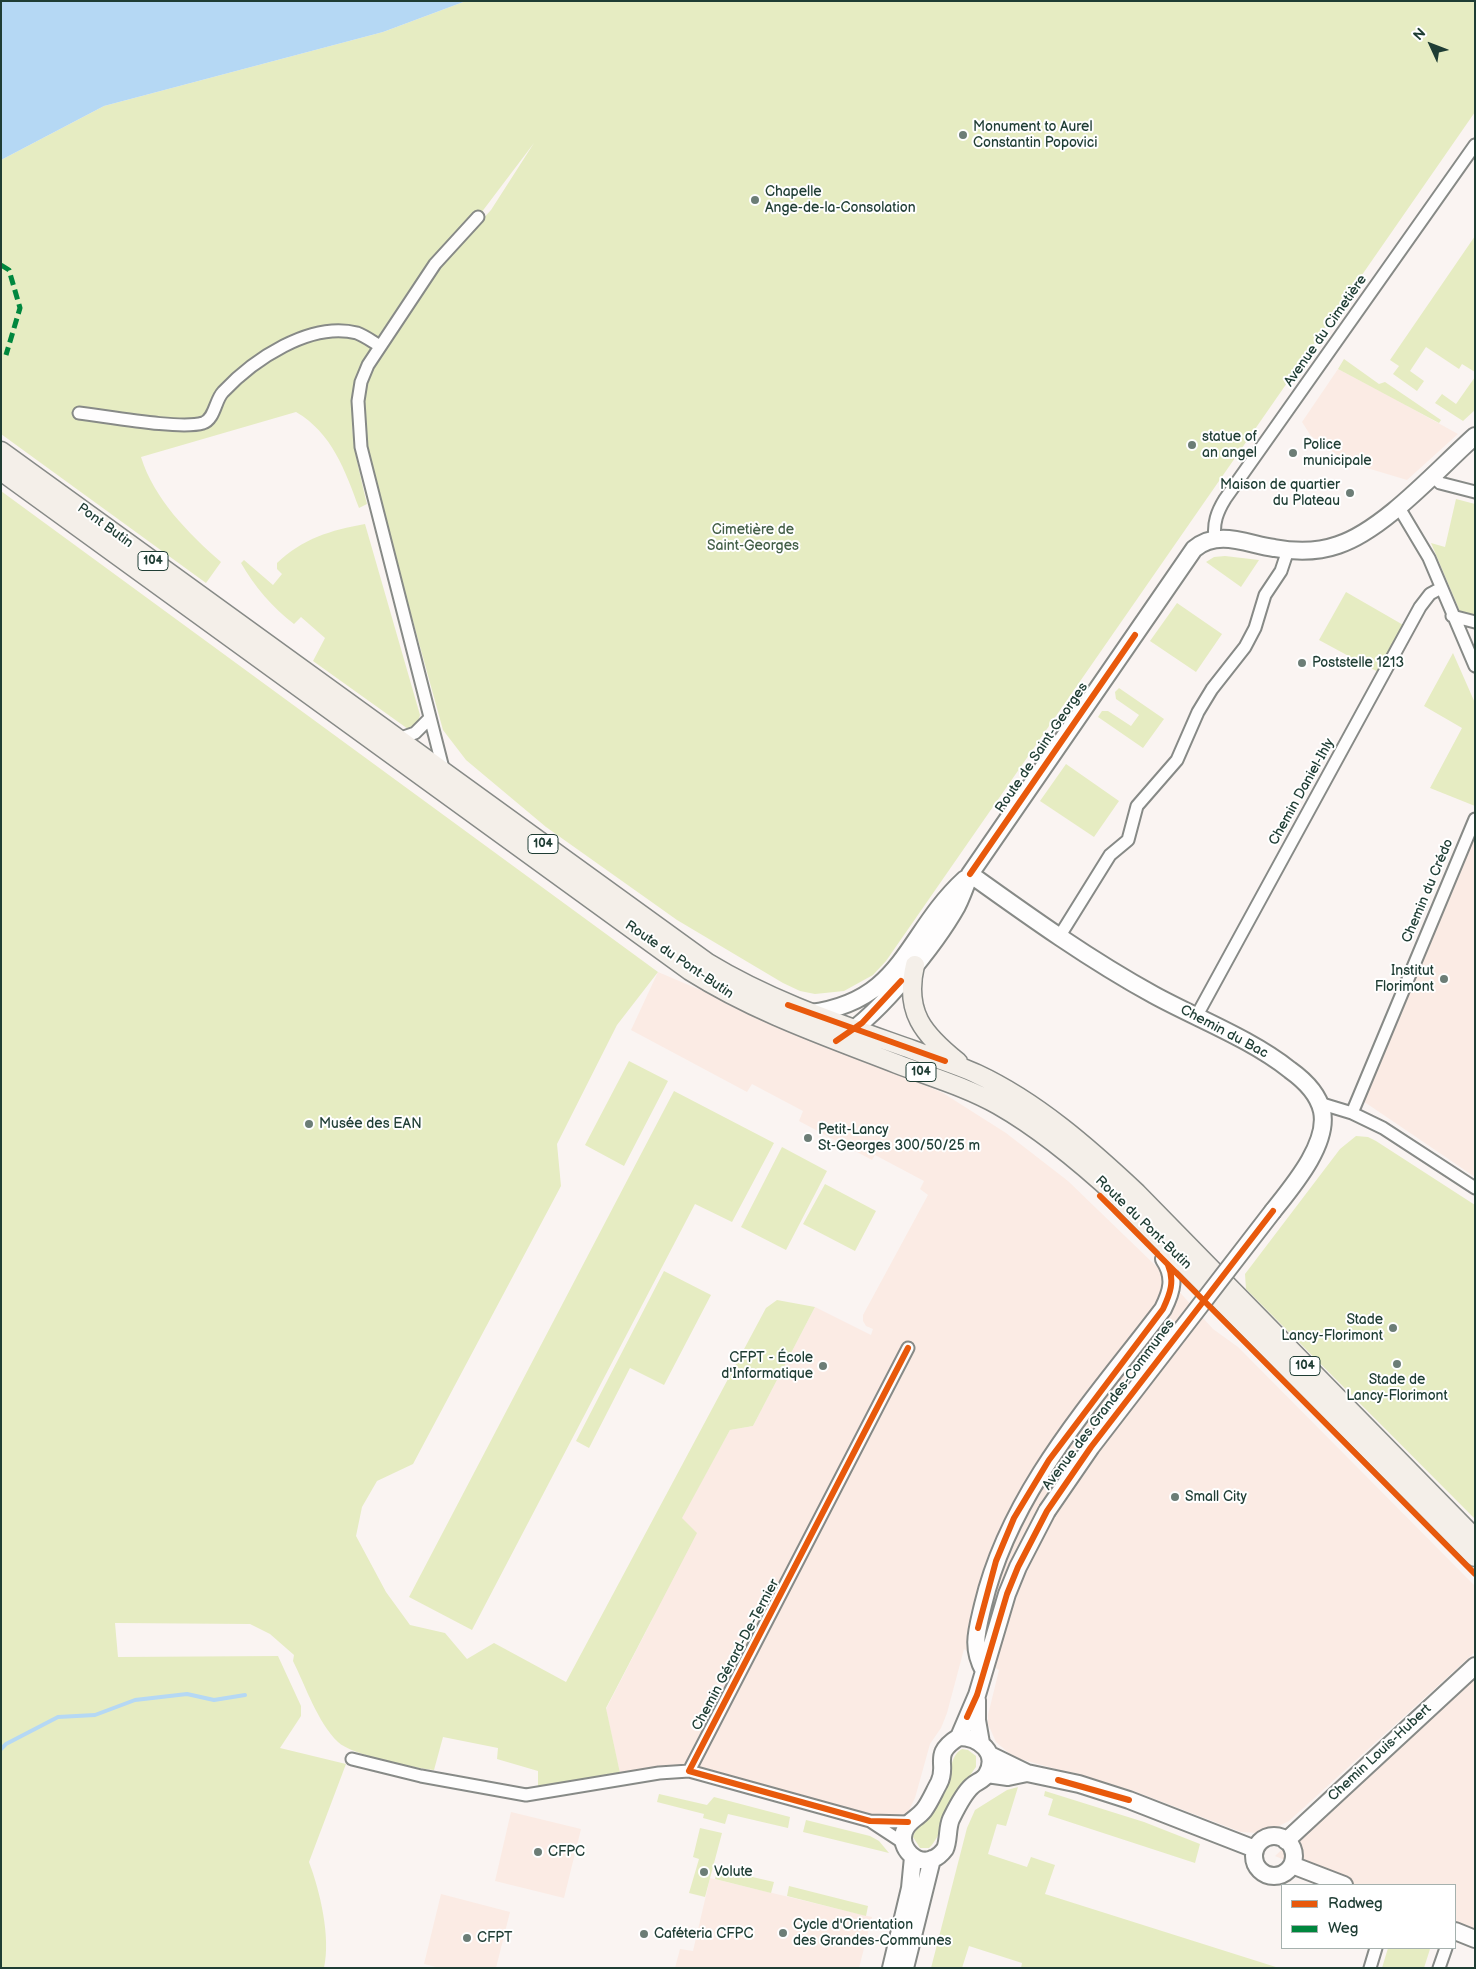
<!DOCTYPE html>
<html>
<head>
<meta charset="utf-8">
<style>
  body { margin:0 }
  #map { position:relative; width:1476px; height:1969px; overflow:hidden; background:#faf4f2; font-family:"Balsamiq Sans",sans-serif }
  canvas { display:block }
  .frame { position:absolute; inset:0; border:2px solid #1f3d34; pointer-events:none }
  .legend { position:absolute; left:1281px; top:1884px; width:175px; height:65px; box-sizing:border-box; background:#fff; border:1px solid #a5b1ae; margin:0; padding:6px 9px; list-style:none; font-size:15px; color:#1f3d34 }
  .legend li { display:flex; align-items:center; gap:10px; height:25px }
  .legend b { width:25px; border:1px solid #a5b1ae }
  .north { position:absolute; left:1406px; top:20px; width:50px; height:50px; -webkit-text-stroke:4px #fff; paint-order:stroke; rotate:313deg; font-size:14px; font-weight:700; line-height:20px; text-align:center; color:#1f3d34 }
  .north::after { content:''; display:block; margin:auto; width:18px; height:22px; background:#1f3d34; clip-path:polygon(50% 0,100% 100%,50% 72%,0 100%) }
</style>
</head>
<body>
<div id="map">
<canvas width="1476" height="1969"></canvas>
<div class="frame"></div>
<ul class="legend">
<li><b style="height:6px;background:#e8590c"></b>Radweg</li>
<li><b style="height:6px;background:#00873e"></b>Weg</li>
</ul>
<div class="north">N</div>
</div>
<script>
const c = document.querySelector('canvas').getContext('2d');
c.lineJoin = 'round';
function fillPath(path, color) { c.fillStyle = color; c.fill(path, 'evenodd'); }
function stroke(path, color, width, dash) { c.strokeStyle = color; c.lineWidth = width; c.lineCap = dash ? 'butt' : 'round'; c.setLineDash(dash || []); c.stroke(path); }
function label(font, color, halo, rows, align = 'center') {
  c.font = font + ' "Balsamiq Sans",sans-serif'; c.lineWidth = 4; c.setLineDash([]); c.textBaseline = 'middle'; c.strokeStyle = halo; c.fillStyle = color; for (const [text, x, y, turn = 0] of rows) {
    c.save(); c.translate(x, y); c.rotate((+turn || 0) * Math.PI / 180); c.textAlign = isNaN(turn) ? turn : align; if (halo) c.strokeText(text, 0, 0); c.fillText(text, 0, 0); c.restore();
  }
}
fillPath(new Path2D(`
  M1338,369L1393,398L1458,434L1407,480L1347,462L1311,436L1302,422Z
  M1475,833V1177L1363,1101Z
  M658,972L943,1093L1006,1133L1068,1181L1156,1266L1213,1329L1238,1347L1475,1586V1652L1289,1821L1279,1826L1257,1833L1241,1832L1131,1790L1020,1759L1010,1754L996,1742L988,1724V1715L999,1670L964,1649L947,1713L941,1728L930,1744L915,1798L899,1830L689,1771L621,1779L606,1709L652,1620L681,1518L730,1430L753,1426L815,1307L871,1335L873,1329L866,1326L863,1321V1315L928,1195L920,1189L924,1181L875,1155L872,1160L799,1121L803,1111L752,1084L747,1092L631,1030Z
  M1475,1667V1939L1455,1931V1885H1344L1275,1856Z
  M511,1812L581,1829L564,1898L495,1881Z
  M710,1878L872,1917L859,1968H675L680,1949L693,1951Z
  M441,1894L510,1912L496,1968H440L424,1964Z`), '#fbebe4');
fillPath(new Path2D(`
  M466,1H1475V112L886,961L873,975L844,991L815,994L800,991L783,983L677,920L546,827L466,760L443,730L382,509L364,437L365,390L372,368L421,294L451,254L491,210L534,143L478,217C448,224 397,310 378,337L370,333L364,341L372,349C339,405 354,445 367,504L359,508C345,470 332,433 296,412L141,457C154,499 188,533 221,562L206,583L1,434V160L104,106L383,32Z
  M1475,236V372L1462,364L1459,369L1426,347L1410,371L1424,381L1417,391L1393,374L1399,366L1390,360Z
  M1344,359L1379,384L1385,382L1441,420L1439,423L1338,369Z
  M1475,377V410L1463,421L1435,403L1442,394L1456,404Z
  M1,491L658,972L617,1025L557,1144L561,1186L413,1464L377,1481L362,1507L356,1536L386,1592L410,1625L445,1633L467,1659L494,1643L566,1682L766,1308L777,1300L815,1307L753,1426L730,1430L682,1518L697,1533L606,1708L620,1773L538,1789V1771L497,1759L498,1748L443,1737L434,1770C413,1768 351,1755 338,1742C318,1723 305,1685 293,1661L294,1655L270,1634L250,1624L115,1623L118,1657L278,1656L301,1706V1716L280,1748L346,1764L309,1862C320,1891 331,1937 324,1968H1Z
  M1456,499L1475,504V617L1461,614L1431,543L1445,547Z
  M365,524L420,715L418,722L408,729L313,661L325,638L301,617L294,624C273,608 254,586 241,563L244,560L273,585L282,574L277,569V563C302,539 331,530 365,524Z
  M1225,556L1259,560L1241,587L1206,562L1214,557Z
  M1346,592L1405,626L1380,673L1319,640Z
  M1177,603L1222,634L1196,672L1150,641Z
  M1453,653L1475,703V806L1430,788L1462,728L1424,706Z
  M1119,688L1164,719L1143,748L1098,717L1102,711H1108L1131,726L1139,715L1116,699L1115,692Z
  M1066,764L1119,801L1094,837L1040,801Z
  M629,1061L668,1081L624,1166L585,1145Z
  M674,1091L774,1143L732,1222L695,1204L472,1630L409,1597Z
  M1356,1136L1368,1137L1376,1141L1475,1205V1519L1246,1289L1245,1274L1340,1149Z
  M782,1147L827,1171L786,1250L741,1227Z
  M825,1184L876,1211L855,1251L803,1224Z
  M664,1271L711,1295L664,1385L630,1368L589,1448L576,1441Z
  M962,1749L968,1750L976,1756V1767C964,1782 937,1844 929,1848H920L913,1837C915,1828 921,1825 926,1818C934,1807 941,1792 947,1780C952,1768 951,1755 962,1749Z
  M1018,1787L1006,1826L997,1824L988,1854L1027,1867L1031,1857L1055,1865L1045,1894L1279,1968H1021L1022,1963L969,1946L962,1968H931L967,1828L975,1810L1007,1790Z
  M1045,1791L1144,1822L1200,1844L1195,1863L1048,1815L1053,1799L1044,1796Z
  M659,1794L707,1805L714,1797L790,1817L788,1828L728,1814L725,1824L703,1818L704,1814L657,1802Z
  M806,1820L870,1836L879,1841L889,1853L803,1832Z
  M700,1828L722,1833L705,1897L689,1893L699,1859L693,1857Z
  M718,1869L774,1882L771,1893L715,1879Z
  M789,1886L868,1906L866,1916L787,1896Z
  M1388,1948H1429L1430,1949L1424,1968H1382Z`), '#e6ecc2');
fillPath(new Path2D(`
  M1,1H466L383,32L104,106L1,160Z`), '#b5d8f4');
stroke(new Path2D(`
  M1,1749L6,1744L58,1717L95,1715L135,1700L187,1694L214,1700L245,1695`), '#b5d8f4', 4);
const street = new Path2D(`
  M79,413C106,416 180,430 203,423C215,419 215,400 223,392C253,360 310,321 357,333C365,336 373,342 380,346
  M1432,475L1440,483L1475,492
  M1398,506L1429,558L1475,666
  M1215,538C1213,523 1217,512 1225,499L1475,145
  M1452,616L1475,622
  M398,739L415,733L430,718
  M444,772L361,447L358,401L361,382L368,365L435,264L478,217
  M1059,937L1110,855L1128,840L1137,806L1177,760L1198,712L1212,689L1245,647L1255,628L1265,595L1281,571L1288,550
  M1196,1017L1420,607L1430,594L1441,588
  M1319,1103L1352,1113L1383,1128L1475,1188
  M1352,1113L1475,819
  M908,1348L689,1771L870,1821L908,1822
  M352,1759L421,1776L526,1795L659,1773L689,1771
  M870,1821L902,1842
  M1370,1968L1376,1948
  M1439,1968L1446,1948`);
const secondary = new Path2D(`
  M970,874C1030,917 1090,960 1154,995C1198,1019 1251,1039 1290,1070C1304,1080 1318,1093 1322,1111C1329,1144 1292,1187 1273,1211
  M810,1013C904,1001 905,934 965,879
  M844,1036C881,1012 935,945 957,906C962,896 966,885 970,874L1194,549C1218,529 1247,544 1274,548C1295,552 1318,552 1338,545C1384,530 1438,469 1475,436
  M984,1671C971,1647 977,1631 983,1605C1010,1491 1093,1401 1163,1309C1172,1291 1176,1277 1164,1259
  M977,1700V1720L981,1743
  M959,1737C979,1737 999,1753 987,1774C984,1780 976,1782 972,1786C963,1794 956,1809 951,1819C947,1828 949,1840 945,1849C942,1853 938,1857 933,1859C916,1866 899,1848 904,1832C908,1820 917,1819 924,1810C930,1802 934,1792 939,1783C949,1764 930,1755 959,1737Z
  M959,1737L977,1695L1007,1594L1018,1567L1047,1511
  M990,1755L1027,1773L1079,1784L1129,1800L1255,1849
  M987,1774L1008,1777L1027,1773
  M1254 1856a20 20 0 1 1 40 0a20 20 0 1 1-40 0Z
  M1286,1841L1475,1666
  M1292,1865L1344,1885
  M1455,1931L1475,1939
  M891,1968L910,1888L913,1857
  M905,1968L932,1859`);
const primary = new Path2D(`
  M1,451L708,963C772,1002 843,1025 913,1050C934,1058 956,1064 977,1074C1037,1102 1089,1148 1137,1193L1475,1538
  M1,471L690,971C755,1012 825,1036 897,1064C931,1077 966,1087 998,1105C1042,1130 1081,1163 1118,1197L1475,1557
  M915,965C904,1012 923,1034 958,1062`);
stroke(street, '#878a87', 15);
stroke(secondary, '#878a87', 20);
stroke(primary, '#878a87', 21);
stroke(street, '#fefdfd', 11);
stroke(secondary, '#fefdfd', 16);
stroke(primary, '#f4efe9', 18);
const secondaryBridge = new Path2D(`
  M1047,1511L1091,1447L1273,1211`);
stroke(secondaryBridge, '#878a87', 20, []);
stroke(secondaryBridge, '#fefdfd', 16);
stroke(new Path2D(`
  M1,265L9,270L20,308L6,355`), '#00873e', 5, [10, 5]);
stroke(new Path2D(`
  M970,874L1135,635
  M788,1005L945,1061
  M836,1041L862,1023L901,981
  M1100,1196L1475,1574
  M908,1348L689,1771L870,1821L908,1822
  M978,1628L996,1561L1014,1518L1049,1460L1163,1309C1170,1294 1175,1281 1168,1265
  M967,1717L977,1695L1007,1594L1018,1567L1047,1511L1091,1447L1273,1211
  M1058,1780L1129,1800`), '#e8590c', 6);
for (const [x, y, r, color] of [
  [963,135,5,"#6c7d76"],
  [755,200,5,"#6c7d76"],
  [1192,445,5,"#6c7d76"],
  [1293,453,5,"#6c7d76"],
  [1350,493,5,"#6c7d76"],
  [1302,663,5,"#6c7d76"],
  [1444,979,5,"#6c7d76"],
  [309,1124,5,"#6c7d76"],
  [808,1138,5,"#6c7d76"],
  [1393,1328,5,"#6c7d76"],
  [1397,1364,5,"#6c7d76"],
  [823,1366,5,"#6c7d76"],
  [1175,1497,5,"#6c7d76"],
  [538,1852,5,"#6c7d76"],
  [704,1872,5,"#6c7d76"],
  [783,1933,5,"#6c7d76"],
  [644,1934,5,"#6c7d76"],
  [467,1938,5,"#6c7d76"]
]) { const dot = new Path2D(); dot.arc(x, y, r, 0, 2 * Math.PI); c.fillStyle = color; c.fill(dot); stroke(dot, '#fff', 2); }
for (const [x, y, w] of [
  [153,561,30],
  [543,844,30],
  [921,1072,30],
  [1305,1366,30]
]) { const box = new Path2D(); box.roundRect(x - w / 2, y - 9.5, w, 19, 4); c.fillStyle = '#fff'; c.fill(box); stroke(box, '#1f3d34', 1); }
label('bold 12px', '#1f3d34', null, [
  ["104",153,561],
  ["104",543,844],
  ["104",921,1072],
  ["104",1305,1366]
]);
label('14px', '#1f3d34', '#fff', [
  ["Monument to Aurel",973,127],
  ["Constantin Popovici",973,143],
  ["Chapelle",765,192],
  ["Ange-de-la-Consolation",765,208],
  ["statue of",1202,437],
  ["an angel",1202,453],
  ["Police",1303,445],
  ["municipale",1303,461],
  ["Maison de quartier",1340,485,"right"],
  ["du Plateau",1340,501,"right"],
  ["Poststelle 1213",1312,663],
  ["Institut",1434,971,"right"],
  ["Florimont",1434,987,"right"],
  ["Musée des EAN",319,1124],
  ["Petit-Lancy",818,1130],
  ["St-Georges 300/50/25 m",818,1146],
  ["Stade",1383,1320,"right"],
  ["Lancy-Florimont",1383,1336,"right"],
  ["CFPT - École",813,1358,"right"],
  ["d'Informatique",813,1374,"right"],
  ["Stade de",1397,1380,"center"],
  ["Lancy-Florimont",1397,1396,"center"],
  ["Small City",1185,1497],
  ["CFPC",548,1852],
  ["Volute",714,1872],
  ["Cycle d'Orientation",793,1925],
  ["des Grandes-Communes",793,1941],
  ["Caféteria CFPC",654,1934],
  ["CFPT",477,1938]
], 'left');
label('14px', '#1f3d34', '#fff', [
  ["Avenue du Cimetière",1326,331,-55],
  ["Pont Butin",105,526,36],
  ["Route de Saint-Georges",1042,748,-56],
  ["Chemin Daniel-Ihly",1302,792,-61],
  ["Chemin du Crédo",1428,891,-67],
  ["Route du Pont-Butin",679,960,34],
  ["Chemin du Bac",1224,1032,28],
  ["Route du Pont-Butin",1143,1223,44],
  ["Avenue des Grandes-Communes",1109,1405,-53],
  ["Chemin Gérard-De-Ternier",736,1655,-62],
  ["Chemin Louis-Hubert",1380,1753,-43]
]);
label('14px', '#445f48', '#fff', [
  ["Cimetière de",753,530],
  ["Saint-Georges",753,546]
]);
</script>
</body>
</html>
